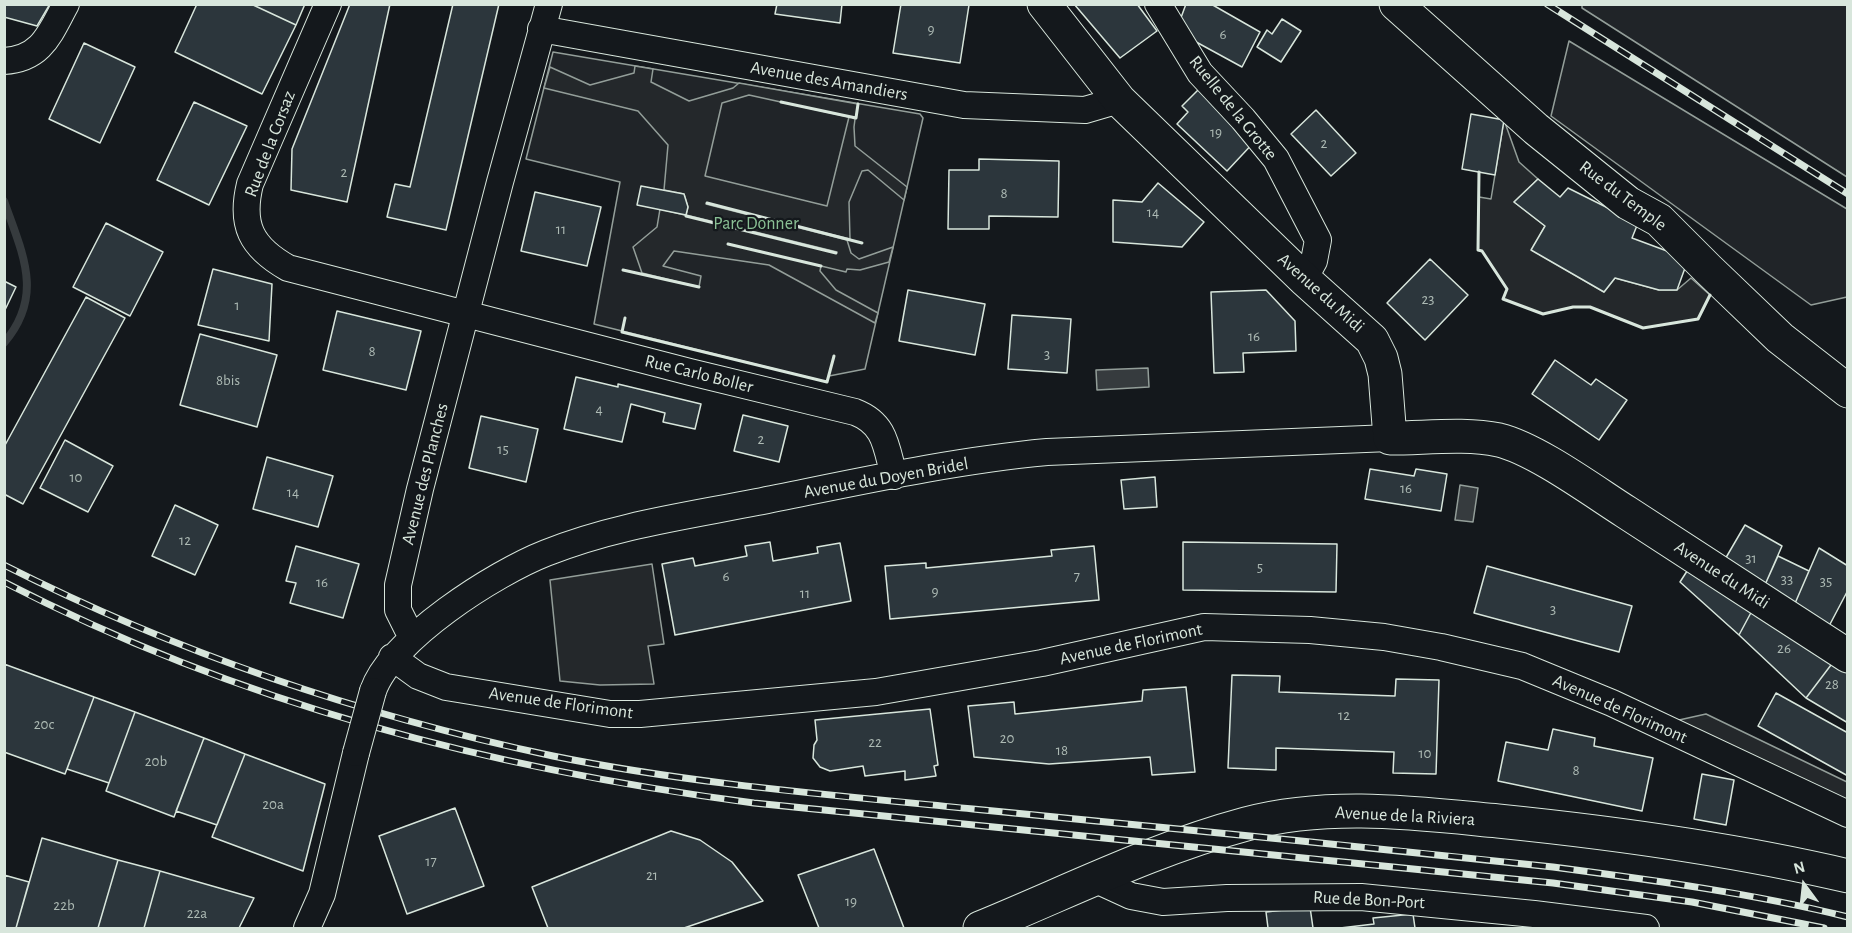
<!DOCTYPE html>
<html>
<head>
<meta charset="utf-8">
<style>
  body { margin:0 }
  #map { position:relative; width:1852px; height:933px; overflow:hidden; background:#14181c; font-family:"Alegreya Sans",sans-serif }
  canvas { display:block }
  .frame { position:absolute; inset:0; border:6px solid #d8e6dc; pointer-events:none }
  .north { position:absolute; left:1774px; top:855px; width:60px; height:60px; -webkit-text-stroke:4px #14181c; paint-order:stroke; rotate:345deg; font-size:16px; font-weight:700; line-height:24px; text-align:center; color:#d8e6dc }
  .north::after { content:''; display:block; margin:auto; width:21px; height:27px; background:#d8e6dc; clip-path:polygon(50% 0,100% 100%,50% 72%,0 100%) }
</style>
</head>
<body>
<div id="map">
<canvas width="1852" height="933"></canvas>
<div class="frame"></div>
<div class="north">N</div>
</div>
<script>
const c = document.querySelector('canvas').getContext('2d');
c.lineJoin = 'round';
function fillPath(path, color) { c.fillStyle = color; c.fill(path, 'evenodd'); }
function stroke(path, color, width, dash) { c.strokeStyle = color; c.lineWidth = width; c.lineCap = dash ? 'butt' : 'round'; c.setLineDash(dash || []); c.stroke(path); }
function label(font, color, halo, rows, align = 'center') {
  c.font = font + ' "Alegreya Sans",sans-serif'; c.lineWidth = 4.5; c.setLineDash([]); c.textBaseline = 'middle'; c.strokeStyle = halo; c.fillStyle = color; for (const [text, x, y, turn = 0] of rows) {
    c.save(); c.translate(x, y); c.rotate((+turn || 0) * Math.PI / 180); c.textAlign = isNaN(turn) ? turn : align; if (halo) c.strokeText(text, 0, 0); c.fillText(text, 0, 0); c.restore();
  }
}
const green = new Path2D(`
  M1582,5H1847V177L1582,8Z
  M1569,41L1847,209V297L1811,305L1551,116Z
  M553,52L920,114L923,118L865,369L829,376L827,382L594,324L620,182L526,159Z`);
fillPath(green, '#202428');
stroke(green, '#939e99', 1.5);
const parking = new Path2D(`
  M635,66L653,69L651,82L689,101L733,88L739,83L858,104L856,118H853L855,119L854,127L855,146L907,187L904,200L868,170L862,171L849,202L850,239L706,204L847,240L851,253L859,259L893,247L889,262L860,270L847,269L846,272L821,266L820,271L836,290L878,313L875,323L769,265L674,251L663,266L701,276L699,287L642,273L633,247L657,227L660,209L837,252L686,215L688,207L684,194L664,190L668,145L638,111L544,88L550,67L590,85L634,73ZM749,95L849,117L827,206L705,176L722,103Z
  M1504,120L1519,162L1538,179L1514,202L1545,226L1532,250L1604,292L1615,278L1659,290H1677L1691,278L1710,295L1698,319L1643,328L1590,307H1573L1543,314L1503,299L1507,289L1482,251L1478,250L1479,197L1491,199Z
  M652,564L664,644L648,646L654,684L600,685L560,681L550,580Z
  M1706,714L1847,782V804L1670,722Z`);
fillPath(parking, '#24282b');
stroke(parking, '#939e99', 1.5);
const water = new Path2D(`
  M1148,368L1149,387L1097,390L1096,370Z
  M1460,485L1478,488L1473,522L1455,520Z`);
fillPath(water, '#363b3e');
stroke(water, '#939e99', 1.5);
stroke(new Path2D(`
  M4,201C22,253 45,295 4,343`), '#363b3e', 8);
const building = new Path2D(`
  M4,4H50L37,26L4,17Z
  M197,4H251L296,25L262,94L175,52Z
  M251,4H305L296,25Z
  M350,4H390L347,202L291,190L292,149Z
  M453,4H499L446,230L387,217L395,184L410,187Z
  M777,4H842L840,23L775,14Z
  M901,4L969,5L960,63L893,53Z
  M1074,4H1137L1157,31L1120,58Z
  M1186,4H1211L1260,32L1242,67L1187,37L1179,23Z
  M1282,19L1301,31L1281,62L1257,47L1267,30L1272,34Z
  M84,43L135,67L100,143L49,119Z
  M1200,88L1256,140L1227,171L1177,124L1188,112L1182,106Z
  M194,102L247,126L209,205L157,180Z
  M1316,110L1356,153L1331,176L1291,134Z
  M1471,114L1504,120L1495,175L1462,169Z
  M979,159L1059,161L1058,217L989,216V229H948L949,170H979Z
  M1538,179L1560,197L1568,188L1638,223L1632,238L1675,254L1685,268L1677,290H1659L1615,278L1604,292L1531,250L1545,226L1514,202Z
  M1158,183L1204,222L1182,247L1113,242V200L1142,202Z
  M641,186L684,194L688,207L686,215L637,205Z
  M535,192L601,207L587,266L521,251Z
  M106,223L163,252L130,316L73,287Z
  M1430,259L1468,295L1425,340L1387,303Z
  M213,269L272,284L269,341L198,325Z
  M4,281L16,287L4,312Z
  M908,290L985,304L975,355L899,341Z
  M1266,290L1295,321L1296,351L1243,353L1244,372L1214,373L1211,292Z
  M86,297L125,318L23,504L4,494V447Z
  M337,311L421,331L406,390L323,370Z
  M1012,315L1071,319L1067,373L1008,369Z
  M200,334L277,355L257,427L180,405Z
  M1555,360L1591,385L1596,379L1627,400L1599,440L1532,394Z
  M576,377L618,387V384L701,404L695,429L663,422L665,413L631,404L622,442L564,429Z
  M743,415L788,426L779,462L734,451Z
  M481,416L538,429L526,482L469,468Z
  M65,440L113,466L88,512L40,488Z
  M267,457L333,476L318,527L253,509Z
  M1370,469L1414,476L1416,469L1447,474L1441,511L1365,499Z
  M1155,477L1157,507L1124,509L1121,480Z
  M175,505L218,525L195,575L152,556Z
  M1745,525L1782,546L1764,587L1724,561Z
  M770,542L773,561L818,553L817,547L840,543L851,601L675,635L662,564L693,558L695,566L747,556L745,546Z
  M1183,542L1337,544L1336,592L1183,590Z
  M296,546L359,564L343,618L290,603L296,583L286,581Z
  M1094,546L1099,600L890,619L885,566L926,563V568L1052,556L1051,550Z
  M1819,548L1848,566V590L1828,628L1793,608Z
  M1778,556L1809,571L1793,608L1764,587Z
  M1487,566L1632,606L1619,652L1474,613Z
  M1689,568L1754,607L1739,635L1680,582Z
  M1754,607L1834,661L1806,698L1739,635Z
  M1834,661L1848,670V723L1806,698Z
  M4,664L94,697L65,774L4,752Z
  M1232,675L1280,676L1279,692L1395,696L1396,679L1439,680L1436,774L1393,773L1394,752L1276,748V770L1228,768Z
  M1186,687L1195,772L1152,775L1150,757L1049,764L974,757L968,706L1014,702L1015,714L1142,701L1143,690Z
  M1776,693L1848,733V776L1758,726Z
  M94,697L135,712L109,783L67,769Z
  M930,709L938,765L934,766L936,776L905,780V771L865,776L863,766L830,771L820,767L813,758L814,745L817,740L815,720Z
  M135,712L204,738L174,817L106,791Z
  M1553,729L1595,738L1594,746L1653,758L1642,811L1498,781L1506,742L1548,750Z
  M204,738L245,754L217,825L176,811Z
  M245,754L325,784L303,871L212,837Z
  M1702,774L1734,780L1726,825L1694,819Z
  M455,808L484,886L407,914L379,836Z
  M671,831L700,840L732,862L763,901L684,928H548L532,887Z
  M42,838L118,860L98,928H16Z
  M874,849L904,928H819L798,875Z
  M118,860L160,871L144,928H98Z
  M160,871L254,898L239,928H144Z
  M4,875L29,882L16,928H4Z
  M1310,907L1313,928H1268L1266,912Z
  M1413,914L1415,928H1340L1374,924L1373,918Z`);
fillPath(building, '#2c363c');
stroke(building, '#d8e6dc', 1.5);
const street = new Path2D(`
  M328,4L250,184C240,225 251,247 288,268L690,372L855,412C886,424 886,447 894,476
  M1158,4L1200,73L1243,119L1276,159L1318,240L1314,261L1304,279
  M541,29L964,105L1085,110L1119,100
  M4,61C42,59 50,33 66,4
  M412,638L398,610V585L420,489L500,182L549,4
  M392,657L418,676L446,687L610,714H640L876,692L1042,663L1204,627L1310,630L1384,637L1441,647L1522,666L1612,703L1848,814
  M373,691C391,639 495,573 546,553C613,526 686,516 757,502C853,483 950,461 1047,452L1390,438
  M1094,879L1131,896L1163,902L1227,898L1361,897L1534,914L1646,928
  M307,928L322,894L356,753`);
const secondary = new Path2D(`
  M1044,4L1119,100L1304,279L1372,340L1381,358L1385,374L1390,438C1426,438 1465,433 1499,440C1536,449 1593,491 1626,512C1699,560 1774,608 1848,656
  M1396,4L1536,129L1628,203L1659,220L1708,269L1780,338L1848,391`);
const primary = new Path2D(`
  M980,928C1068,892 1153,849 1246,824C1329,802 1414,813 1498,821C1616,833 1733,849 1848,876`);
stroke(street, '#d8e6dc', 28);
stroke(secondary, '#d8e6dc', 35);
stroke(primary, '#d8e6dc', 35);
stroke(street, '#14181c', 26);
stroke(secondary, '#14181c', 33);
stroke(primary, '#14181c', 33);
const rail = new Path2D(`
  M1547,4L1848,194
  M4,565C178,653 363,716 553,756C691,784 833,795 973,809C1166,828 1360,846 1553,867C1652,880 1751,893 1848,917
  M4,582C240,704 492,769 754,803L1553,883L1692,902L1824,928`);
stroke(rail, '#d8e6dc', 7);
stroke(rail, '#14181c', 4.5, [14]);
const streetBridge = new Path2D(`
  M356,753L373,691`);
stroke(streetBridge, '#d8e6dc', 28, []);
stroke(streetBridge, '#14181c', 26);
stroke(new Path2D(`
  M781,102L856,118L858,104
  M1479,172L1478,250L1482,251L1507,289L1503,299L1543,314L1573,307H1590L1643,328L1698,319L1710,295
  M707,203L862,243
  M686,216L836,253
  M728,244L821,266
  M623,270L699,287
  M625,318L622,332L827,382L834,356`), '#d8e6dc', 3);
label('15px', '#adbab4', null, [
  ["9",931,29],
  ["6",1223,34],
  ["19",1216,132],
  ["2",1324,143],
  ["2",344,172],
  ["8",1004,193],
  ["14",1153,212],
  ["11",561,229],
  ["23",1428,299],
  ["1",237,305],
  ["16",1254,336],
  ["8",372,351],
  ["3",1047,354],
  ["8bis",228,380],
  ["4",599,409],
  ["2",761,439],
  ["15",503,449],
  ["10",76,477],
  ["16",1406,488],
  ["14",293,492],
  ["12",185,540],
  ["31",1751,558],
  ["5",1260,567],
  ["6",726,576],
  ["7",1077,576],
  ["33",1787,579],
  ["35",1826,581],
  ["16",322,582],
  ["9",935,591],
  ["11",805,593],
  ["3",1553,609],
  ["26",1784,648],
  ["28",1832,684],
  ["12",1344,715],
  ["20c",44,724],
  ["20",1007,738],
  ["22",875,742],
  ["18",1062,750],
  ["10",1425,753],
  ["20b",156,761],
  ["8",1576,770],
  ["20a",273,804],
  ["17",431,861],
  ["21",652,875],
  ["19",851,901],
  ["22b",64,905],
  ["22a",197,913]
]);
label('18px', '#d8e6dc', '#14181c', [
  ["Avenue des Amandiers",829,81,10],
  ["Ruelle de la Grotte",1233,108,51],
  ["Rue de la Corsaz",270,144,-69],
  ["Rue du Temple",1623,196,37],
  ["Avenue du Midi",1321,293,42],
  ["Rue Carlo Boller",699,374,14],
  ["Avenue des Planches",425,474,-76],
  ["Avenue du Doyen Bridel",886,478,-10],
  ["Avenue du Midi",1722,575,33],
  ["Avenue de Florimont",1131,644,-12],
  ["Avenue de Florimont",561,703,8],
  ["Avenue de Florimont",1620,709,24],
  ["Avenue de la Riviera",1405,816,3],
  ["Rue de Bon-Port",1369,900,3]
]);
label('18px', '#8ac095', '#14181c', [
  ["Parc Donner",756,224]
]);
</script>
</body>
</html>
